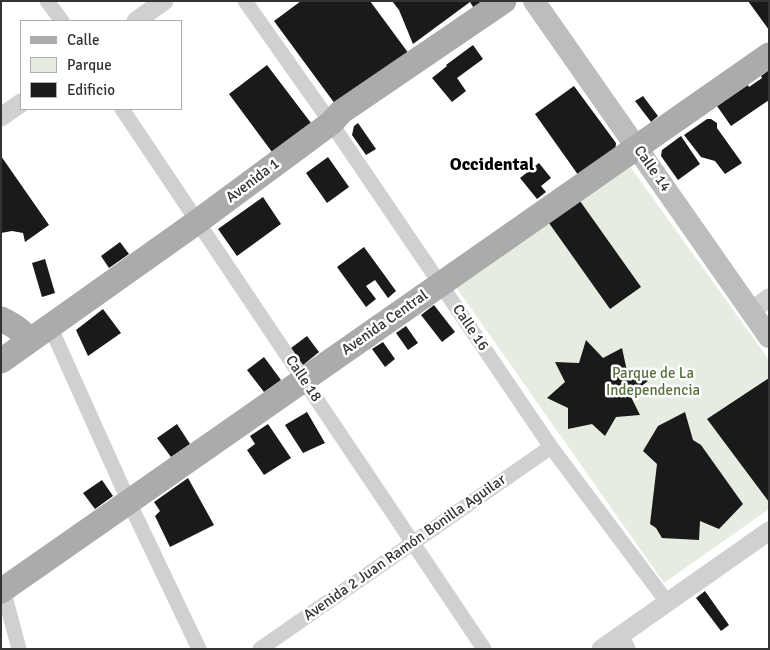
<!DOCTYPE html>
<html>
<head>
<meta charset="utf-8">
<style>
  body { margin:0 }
  #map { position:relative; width:770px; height:650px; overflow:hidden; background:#fff; font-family:Signika,sans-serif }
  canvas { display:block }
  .frame { position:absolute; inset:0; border:2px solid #333; pointer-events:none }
  .legend { position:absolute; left:20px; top:20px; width:162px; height:90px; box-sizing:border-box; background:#fff; border:1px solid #adadad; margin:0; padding:6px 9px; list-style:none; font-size:15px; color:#333 }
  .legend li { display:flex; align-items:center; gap:10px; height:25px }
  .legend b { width:25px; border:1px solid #adadad }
</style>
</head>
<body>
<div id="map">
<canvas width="770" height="650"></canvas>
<div class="frame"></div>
<ul class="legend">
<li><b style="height:6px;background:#ababab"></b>Calle</li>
<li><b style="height:14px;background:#e6ecdf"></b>Parque</li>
<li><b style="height:14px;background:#1a1a1a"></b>Edificio</li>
</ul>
</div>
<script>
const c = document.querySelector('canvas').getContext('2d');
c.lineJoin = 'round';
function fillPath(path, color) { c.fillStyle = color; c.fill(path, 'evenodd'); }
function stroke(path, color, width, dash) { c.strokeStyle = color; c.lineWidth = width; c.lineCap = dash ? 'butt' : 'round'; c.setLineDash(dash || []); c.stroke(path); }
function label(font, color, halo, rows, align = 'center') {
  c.font = font + ' Signika,sans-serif'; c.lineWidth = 5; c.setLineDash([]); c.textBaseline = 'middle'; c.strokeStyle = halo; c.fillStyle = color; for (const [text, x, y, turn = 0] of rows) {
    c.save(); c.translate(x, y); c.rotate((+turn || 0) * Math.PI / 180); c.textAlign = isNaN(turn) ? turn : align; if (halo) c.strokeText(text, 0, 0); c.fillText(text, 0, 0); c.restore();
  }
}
fillPath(new Path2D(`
  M629,165L769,360V509L664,583L456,287Z`), '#e6ecdf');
fillPath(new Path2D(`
  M301,1H370L412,58L341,112L274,21Z
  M392,1H494L477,13L470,2L413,44L399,10Z
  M748,1H769V30Z
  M473,45L483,59L457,78L466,91L452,102L432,78L447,66L446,65Z
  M267,65L311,123L272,152L229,94Z
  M769,70V100L731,126L717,106L748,85L749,87L762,78L761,76Z
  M574,86L616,143L615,153L581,179L535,114Z
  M643,96L658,116L651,122L635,101Z
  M707,119H711L717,123V128L742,163L725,174L715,161L701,157L684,135Z
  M358,123L376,149L366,155L352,135L354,126Z
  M681,136L700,164L678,180L661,156L662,150Z
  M1,156L49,225L25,242L23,233L12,231L1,233Z
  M328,157L349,187L327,203L306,173Z
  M539,163L551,178L541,186L546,192L537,199L520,178Z
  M263,197L281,224L237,256L218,229Z
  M580,201L641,287L610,309L549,223Z
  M120,242L129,254L109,268L101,256Z
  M364,247L396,291L388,298L375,280L366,286L376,299L366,307L337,267Z
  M45,259L55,293L42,297L32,263Z
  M434,305L455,332L442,342L421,315Z
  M103,309L121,333L88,356L76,330Z
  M406,326L418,343L408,350L396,333Z
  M307,336L319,352L303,365L291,348Z
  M586,340L603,358L622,348L627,371L648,381L630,395L640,415L616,417L605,436L592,424L568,429V408L547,398L565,382L555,362L579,363Z
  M383,342L395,359L385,367L372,349Z
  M264,357L281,380L264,392L247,370Z
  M769,378V502L707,419Z
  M307,412L325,443L303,453L285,425Z
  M685,412L693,440L701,445L743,504L719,529L700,521L699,540L662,538L656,528L650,524L657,464L643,451L658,426Z
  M177,424L190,444L171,457L157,438Z
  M268,424L291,458L264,475L247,450L255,444L250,436Z
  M188,478L214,525L170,547L155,516L160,511L154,502Z
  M102,480L113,496L95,509L83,493Z
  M705,591L729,625L721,631L696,598Z`), '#1a1a1a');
stroke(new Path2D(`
  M47,1L62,21
  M245,1L331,123L551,447L667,602
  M122,109L484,649
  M50,326L129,502L199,649
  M3,589L19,649
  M621,634L628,649
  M260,649L551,447`), '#d0d0d0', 15);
stroke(new Path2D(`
  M136,21L164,1
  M1,117L21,103
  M751,311L769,298
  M601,649L769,531`), '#d0d0d0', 19);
stroke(new Path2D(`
  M534,1L769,337`), '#bdbdbd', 22);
stroke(new Path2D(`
  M1,319C13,325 22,330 29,341
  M1,361L197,222L331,123L341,112L504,1
  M1,591L769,55`), '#ababab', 25);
label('15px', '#333', '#fff', [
  ["Calle 14",652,169,55],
  ["Avenida 1",253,181,-37],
  ["Avenida Central",385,323,-35],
  ["Calle 16",470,328,56],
  ["Calle 18",303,379,56],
  ["Avenida 2 Juan Ramón Bonilla Aguilar",405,548,-35]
]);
label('15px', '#56703f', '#fff', [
  ["Parque de La",653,374],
  ["Independencia",653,391]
]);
label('bold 18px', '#000', '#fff', [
  ["Occidental",492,165]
]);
</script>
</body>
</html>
